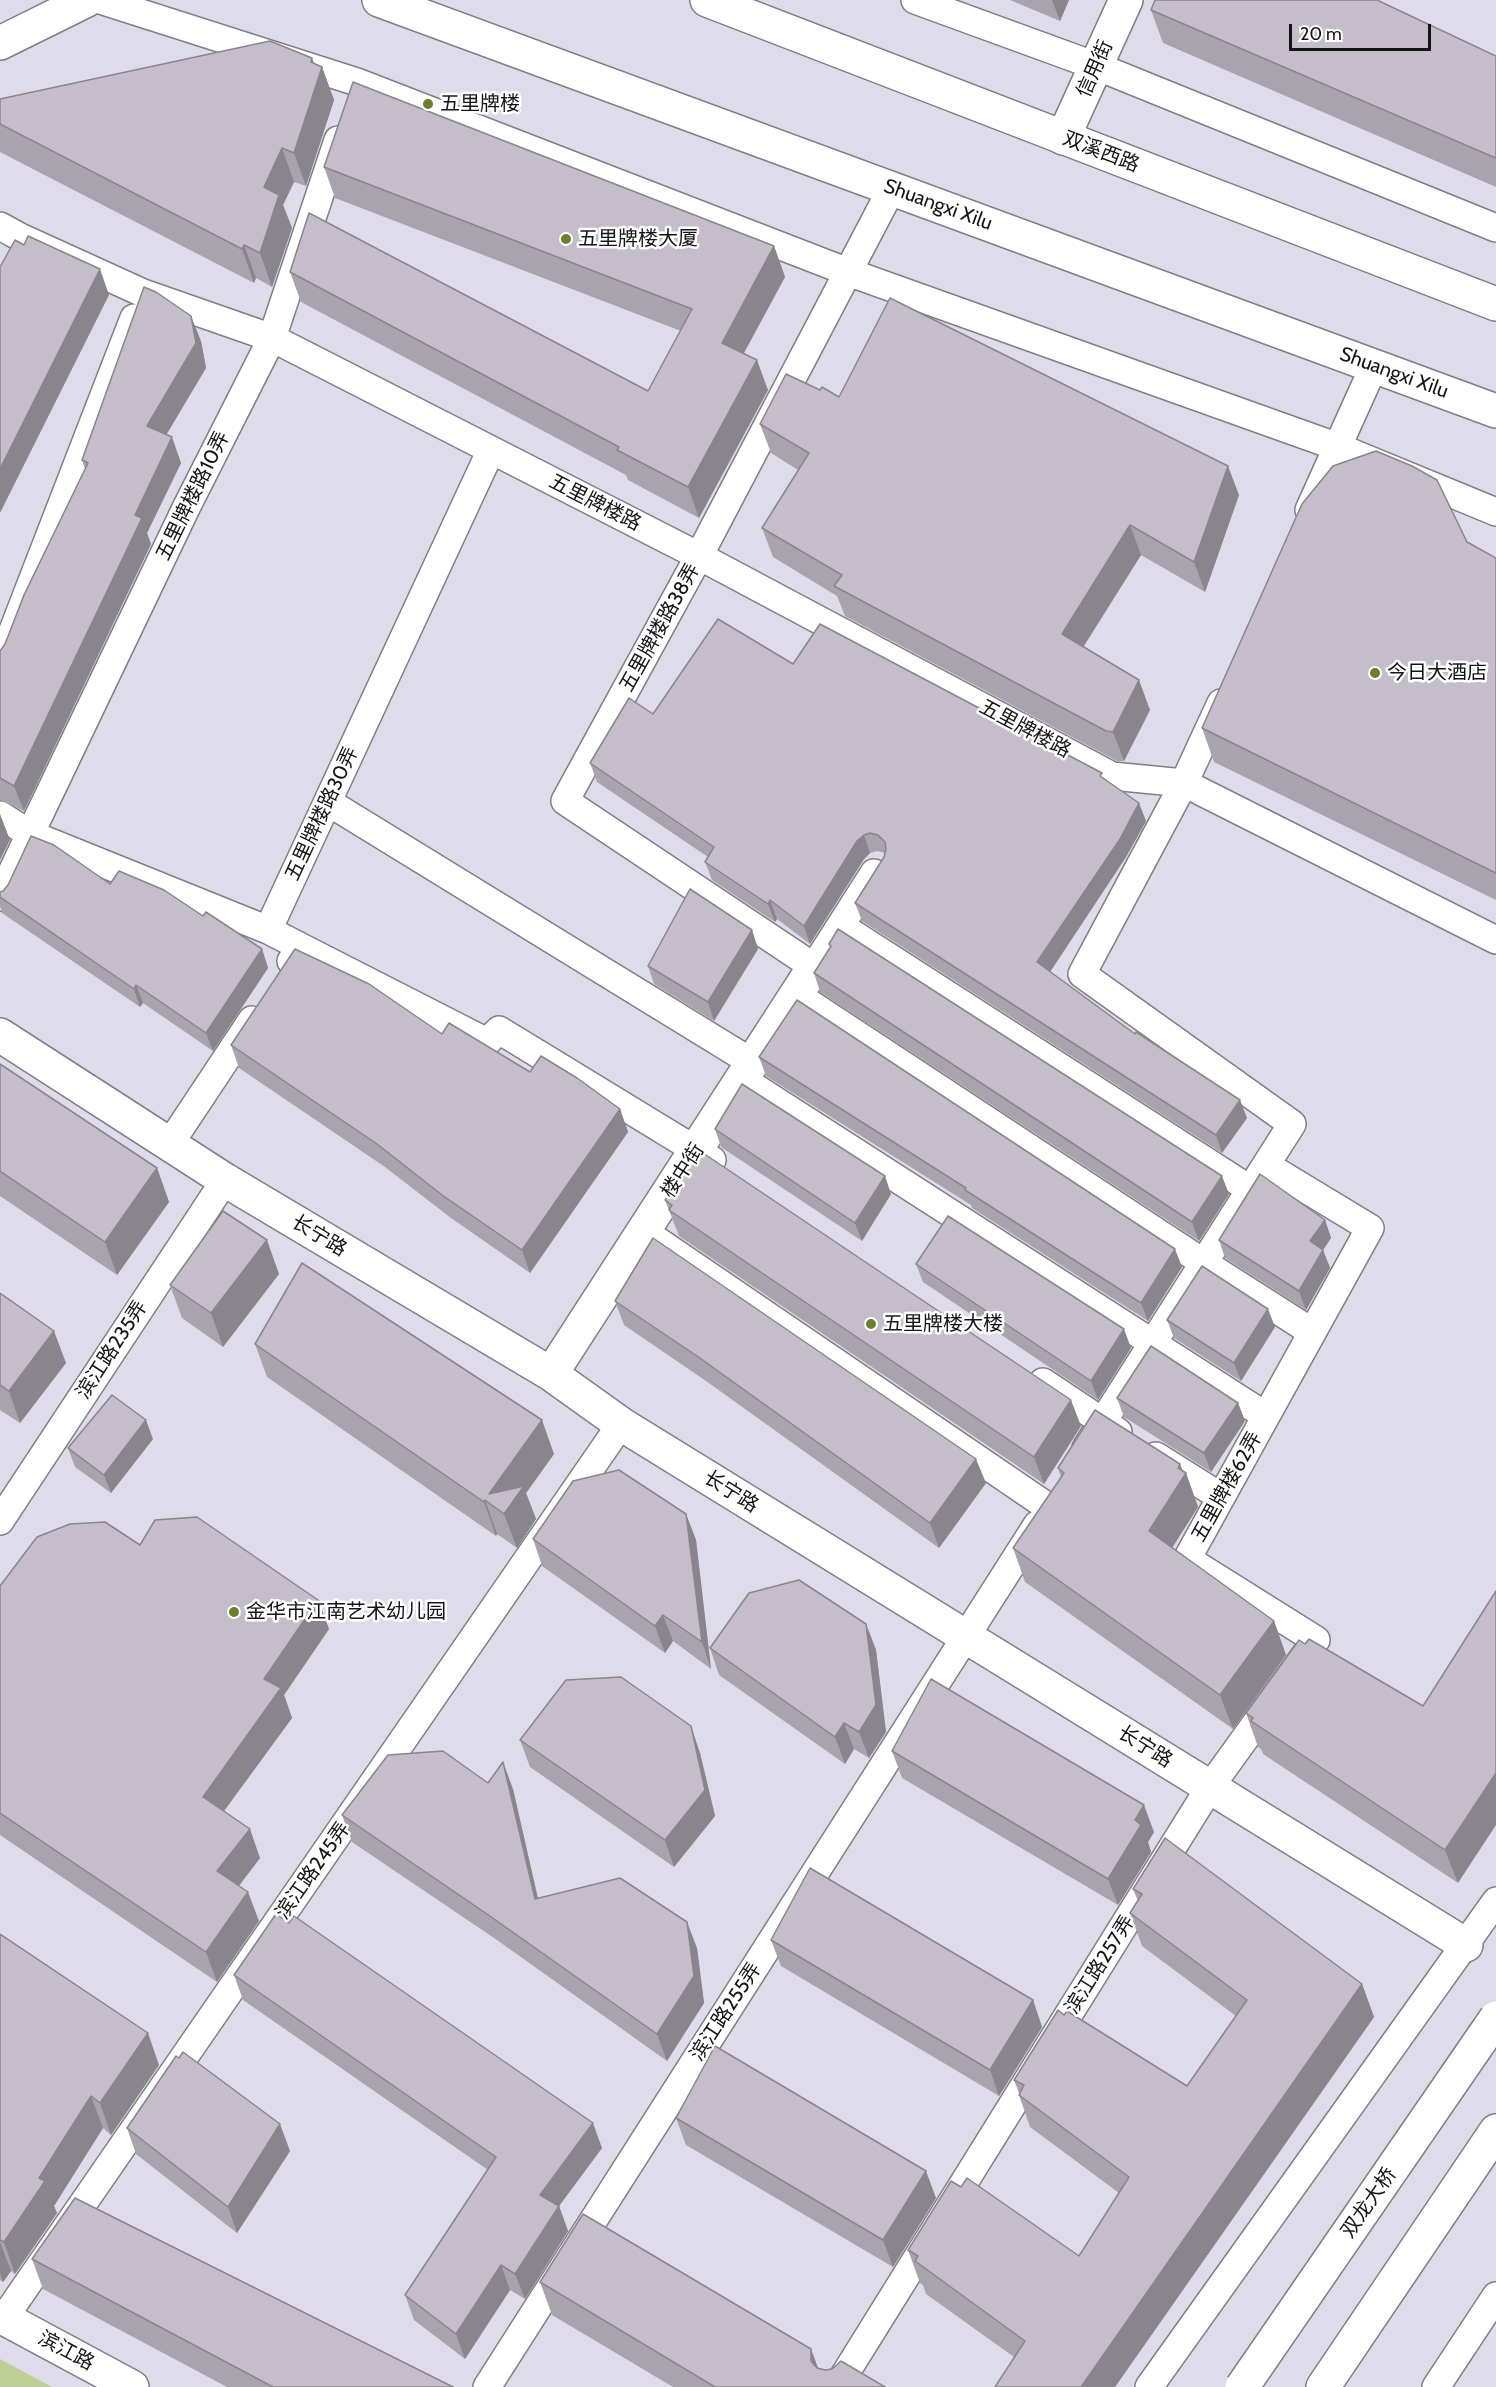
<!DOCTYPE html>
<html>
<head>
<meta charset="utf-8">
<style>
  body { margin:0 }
  #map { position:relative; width:1496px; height:2387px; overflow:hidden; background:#dedcea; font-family:Cabin,sans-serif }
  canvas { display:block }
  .scale { position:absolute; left:1289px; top:24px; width:142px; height:27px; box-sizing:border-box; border:3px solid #141418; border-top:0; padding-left:8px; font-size:18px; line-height:21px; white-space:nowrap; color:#141418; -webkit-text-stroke:4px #fff; paint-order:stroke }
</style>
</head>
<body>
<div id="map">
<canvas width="1496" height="2387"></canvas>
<div class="scale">20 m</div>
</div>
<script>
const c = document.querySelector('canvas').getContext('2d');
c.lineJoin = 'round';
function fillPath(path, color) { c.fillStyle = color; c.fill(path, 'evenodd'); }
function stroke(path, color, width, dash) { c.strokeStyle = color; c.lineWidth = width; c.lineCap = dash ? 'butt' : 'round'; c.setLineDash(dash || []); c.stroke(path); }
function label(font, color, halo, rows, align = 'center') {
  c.font = font + ' Cabin,"Noto Sans SC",sans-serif'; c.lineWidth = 5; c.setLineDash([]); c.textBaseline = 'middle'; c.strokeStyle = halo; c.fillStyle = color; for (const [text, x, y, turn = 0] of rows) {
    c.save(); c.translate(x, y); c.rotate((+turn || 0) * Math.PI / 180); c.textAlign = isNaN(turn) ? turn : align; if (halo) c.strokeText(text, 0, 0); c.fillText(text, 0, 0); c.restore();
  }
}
fillPath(new Path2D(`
  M0,2359L52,2387H0Z`), '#becf94');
const service = new Path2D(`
  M100,0L357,82L848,272L1338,447L1496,512
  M915,0L1096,66L1496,228
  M0,226L20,237L143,293L272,338L699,556L1112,776L1184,783L1496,940
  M1309,510L1374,366
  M0,664L134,318
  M328,802L753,1063
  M0,815L30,834L268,930
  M874,873L814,967L565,801L699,556L892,188
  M0,897L186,508L272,338L338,140
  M841,926L1251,1190
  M301,947L487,1042L499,1030L712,1160
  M291,961L301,947L268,930L491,450
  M797,995L1204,1263L1312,1332
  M742,1079L1266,1416
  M169,1145L252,1020
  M643,1231L1048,1507
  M1043,1382L1118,1432
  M1086,1448L1292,1124L1082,974L1184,783L1221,703
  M1156,1456L1221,1497
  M0,1521L225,1180
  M4,2318L621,1424
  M487,2387L1037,1525
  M837,2387L1210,1787L1316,1640L1187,1559L1370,1228L1266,1165
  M1149,2387L1496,1901
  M1436,2387L1496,2296`);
const minor = new Path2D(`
  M1063,138L1126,0
  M0,1035L225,1180L551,1374L621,1424L1466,1945
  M551,1374L814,967
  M0,2316L132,2387`);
const tertiary = new Path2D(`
  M0,43L87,0`);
const secondary = new Path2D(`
  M379,0L1496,411
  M707,0L1496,304
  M1323,2387L1496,2131`);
stroke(service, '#7e7d89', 30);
stroke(minor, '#7e7d89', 36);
stroke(tertiary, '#7e7d89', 36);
stroke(secondary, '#7e7d89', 36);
stroke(service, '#fff', 27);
stroke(minor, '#fff', 33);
stroke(tertiary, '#fff', 33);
stroke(secondary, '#fff', 33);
const secondaryBridge = new Path2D(`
  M1242,2387L1496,2018`);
stroke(secondaryBridge, '#7e7d89', 36, []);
stroke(secondaryBridge, '#fff', 33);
fillPath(new Path2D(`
  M1010,0H1069L1060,21Z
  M1151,10L1496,56V187L1163,43Z
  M312,58L314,64L322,67L334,100L306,186L294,182L283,205L292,228L272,287L256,278L254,283L0,152V99Z
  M324,167L774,246L785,277L744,353L768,390L699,518L628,480L626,475L301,302L290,272L648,391L681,331L335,198Z
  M201,341L206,368L166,435L181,463L147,533L151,544L24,811L0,800V651L5,644L85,469L82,460Z
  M820,390L839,397L1239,495L1205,592L1141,555L1084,646L1150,710L1124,761H1117L845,616L837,596L773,557L762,528L798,470L771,453L760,424Z
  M1467,542L1496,558V900L1214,762L1202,728Z
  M793,664L1104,778L1146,821L1126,857L1050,972L1247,1118L1222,1153L862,921L855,903L884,857L885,853L877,851L870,853L864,859L810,944L777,919L775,922L712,880L705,862L708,857L597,782L590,763L653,714Z
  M110,884L203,916L262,949L268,968L213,1051L143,1003L140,1007L2,913L0,907V892L3,891Z
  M752,930L758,949L714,1021L654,984L648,966Z
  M829,944L1229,1194L1199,1241L820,992L814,973L830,948Z
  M442,1034L530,1072L620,1109L628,1132L530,1273L451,1218L385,1167L239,1068L231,1045Z
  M759,1057L1182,1267L1148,1321L972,1208L971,1205L766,1076Z
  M0,1064L157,1168L169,1202L117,1275L0,1196Z
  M715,1129L891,1194L862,1241L721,1147Z
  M665,1200L1081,1426L1044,1484L679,1236Z
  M1325,1220L1331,1238L1323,1250L1330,1268L1306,1310L1225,1258L1219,1240Z
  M916,1264L1131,1348L1098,1400L923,1282Z
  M279,1274L223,1347L182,1318L170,1285Z
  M0,1293L66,1363L20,1423L0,1410Z
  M615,1301L986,1483L939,1548L706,1381L624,1325Z
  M1167,1320L1275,1327L1241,1381L1174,1338Z
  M255,1344L554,1454L526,1493L536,1519L517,1548L497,1534L496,1536L267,1377Z
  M1117,1398L1238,1403L1245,1421L1211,1472L1124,1417Z
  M153,1439L111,1493L75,1467L68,1448Z
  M1180,1464L1183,1472L1186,1473L1198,1507L1172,1547L1274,1621L1286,1655L1233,1729L1025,1582L1013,1548L1061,1477L1058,1468Z
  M686,1514L696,1540L711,1669L673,1641L665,1653L542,1566L533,1539Z
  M140,1545L318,1600L329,1629L284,1695L292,1718L224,1811L260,1858L239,1886L259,1921L217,1982L0,1835V1586Z
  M866,1624L876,1650L886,1732L869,1758L854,1749L845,1764L719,1675L710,1648Z
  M1305,1644L1423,1706L1458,1883L1263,1754L1261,1749L1258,1747L1246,1713Z
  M520,1740L700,1753L715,1816L674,1867L530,1767Z
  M892,1751L1154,1832L1148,1842L1151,1852L1118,1905L902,1778Z
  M488,1783L513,1789L538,1898L697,1948L704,2003L667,2061L497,1940L352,1842L342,1815Z
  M1133,1889L1362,1984L1374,2017L1115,2387H995L1014,2357L926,2294L923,2285L920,2283L908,2250L1079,2256L1119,2193L1030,2127L1019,2095V2093L1014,2080L1187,2086L1236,2016L1142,1946L1130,1913L1138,1901Z
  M0,1934L159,2065L111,2135L103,2128L54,2206L57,2213L15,2274L11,2271L3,2282L0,2280Z
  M771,1940L1033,2000L1042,2027L999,2096L781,1966Z
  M234,1975L602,2148L559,2206L568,2231L525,2299L510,2290L465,2359L414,2320L405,2295L488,2170L243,2000Z
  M676,2118L936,2198L893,2267L686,2145Z
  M127,2128L290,2151L237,2233L136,2154Z
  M32,2259L453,2387H227L43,2289Z
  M540,2282L811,2349L818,2368L885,2387H673L552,2315Z`), '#a9a3ad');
fillPath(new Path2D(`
  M1052,0H1069L1060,21Z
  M312,58L319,76L322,67L334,100L306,186L294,153Z
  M282,148L294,182L283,205L292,228L272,287L260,253L264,187Z
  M244,245L256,278L254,283L242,249Z
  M774,246L785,277L733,373L722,343Z
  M100,269L109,295L0,513V469Z
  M191,316L201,341L206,368L156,452L147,426Z
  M757,360L768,390L699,518L688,487Z
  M172,437L181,463L147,533L151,544L24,811L14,786L135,515Z
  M1228,466L1239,495L1205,592L1194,562Z
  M1130,525L1141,555L1073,663L1062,634Z
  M1139,680L1150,710L1124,761L1113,732Z
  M1139,803L1146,821L1126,857L1044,981L1037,962Z
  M0,814L10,840L0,860Z
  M864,835L870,853L864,859L810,944L804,926L857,841Z
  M770,900L777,919L775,922L768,904Z
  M752,930L758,949L714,1021L708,1002Z
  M262,949L268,968L213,1051L206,1033Z
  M136,985L143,1003L140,1007L134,989Z
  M1240,1100L1247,1118L1222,1153L1216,1135Z
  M620,1109L628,1132L530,1273L522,1250Z
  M157,1168L169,1202L117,1275L105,1242Z
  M885,1176L891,1194L862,1241L855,1223Z
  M1222,1176L1229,1194L1199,1241L1192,1222Z
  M1325,1220L1331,1238L1323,1250L1330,1268L1306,1310L1299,1291L1310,1241Z
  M267,1240L279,1274L223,1347L211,1313Z
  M1175,1249L1182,1267L1148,1321L1141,1303Z
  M1268,1309L1275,1327L1241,1381L1234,1363Z
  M1124,1329L1131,1348L1098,1400L1091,1381Z
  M54,1331L66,1363L20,1423L9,1391Z
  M1071,1400L1081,1426L1044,1484L1034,1457Z
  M1238,1403L1245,1421L1211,1472L1204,1453Z
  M146,1420L153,1439L111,1493L104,1475Z
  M542,1420L554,1454L526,1493L536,1519L517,1548L504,1514L489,1494Z
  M976,1459L986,1483L939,1548L930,1523Z
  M1180,1464L1184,1475L1186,1473L1198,1507L1162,1564L1149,1531L1178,1468Z
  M485,1500L497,1534L496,1536L484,1502Z
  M686,1514L696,1540L711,1669L702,1642Z
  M318,1600L329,1629L284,1695L292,1718L213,1826L203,1797L264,1679Z
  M663,1615L673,1641L665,1653L655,1626Z
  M1274,1621L1286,1655L1233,1729L1220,1695Z
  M866,1624L876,1650L886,1732L869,1758L859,1732Z
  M844,1723L854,1749L845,1764L835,1737Z
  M691,1726L700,1753L715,1816L674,1867L665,1840Z
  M503,1762L513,1789L544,1926L535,1899Z
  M1496,1773V1825L1458,1883L1445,1850Z
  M1144,1805L1154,1832L1148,1842L1151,1852L1118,1905L1108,1879L1135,1820Z
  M250,1829L260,1858L228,1900L217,1871Z
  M248,1892L259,1921L217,1982L206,1952Z
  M687,1922L697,1948L704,2003L667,2061L657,2034Z
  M1362,1984L1374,2017L1115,2387H1081Z
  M1033,2000L1042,2027L999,2096L990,2070Z
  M148,2033L159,2065L111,2135L100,2103Z
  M91,2096L103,2128L54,2206L57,2213L15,2274L4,2242L39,2178Z
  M593,2123L602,2148L559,2206L568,2231L525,2299L515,2274L540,2195Z
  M280,2124L290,2151L237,2233L228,2207Z
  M926,2171L936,2198L893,2267L883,2240Z
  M0,2242L11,2271L3,2282L0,2273Z
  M501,2265L510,2290L465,2359L456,2334Z
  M811,2349L823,2382L811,2361Z`), '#8a848d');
const building = new Path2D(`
  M1155,0H1377L1496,56V158L1151,10Z
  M270,41L312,58L311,62L322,67L294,153L282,148L264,187L279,195L260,253L244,245L242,249L0,124V99Z
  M353,82L774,246L722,343L757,360L688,487L617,450L619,447L290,272L309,213L648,391L692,309L324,167Z
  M28,236L100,269L0,469V267L15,240L24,245Z
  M144,287L156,292L191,316L196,343L147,426L172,437L135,515L142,518L14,786L0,778V651L5,644L24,595L88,463L82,460Z
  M890,298L1228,466L1194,562L1130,525L1062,634L1139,680L1113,732L1106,731L834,586L842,575L762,528L809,453L760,424L786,374L820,390L822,387L839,397Z
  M1376,451L1412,466L1437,480L1467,542L1496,558V873L1202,728L1302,504L1333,466Z
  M718,619L793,664L820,624L1102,773L1100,776L1139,803L1120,839L1037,962L1135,1034L1136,1032L1240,1100L1216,1135L855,903L884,857L886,849L885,842L878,835L870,833L864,835L857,841L804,926L770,900L768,904L705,862L714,847L590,763L629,698L653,714Z
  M31,836L54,845L110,884L119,871L164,890L203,916L206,912L262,949L206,1033L136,985L134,989L0,897V892L3,891L8,885Z
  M690,889L752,930L708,1002L648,966Z
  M838,929L1222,1176L1192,1222L814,973L831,946L829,944Z
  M295,949L369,984L442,1034L449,1023L530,1072L541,1056L577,1078L620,1109L522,1250L442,1195L377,1144L231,1045Z
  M797,1000L1175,1249L1141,1303L965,1190L966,1188L759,1057Z
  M0,1064L157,1168L105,1242L0,1171Z
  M742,1084L885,1176L855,1223L715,1129Z
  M700,1151L1071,1400L1034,1457L669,1210L672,1205L665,1200Z
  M1260,1174L1325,1220L1310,1241L1323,1250L1299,1291L1219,1240Z
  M223,1211L267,1240L211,1313L170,1285Z
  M948,1216L1124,1329L1091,1381L916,1264Z
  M653,1238L976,1459L930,1523L697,1356L615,1301Z
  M302,1263L542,1420L489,1494L524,1486L504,1514L485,1500L484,1502L255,1344Z
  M1202,1266L1268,1309L1234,1363L1167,1320Z
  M0,1293L54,1331L9,1391L0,1385Z
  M1151,1346L1238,1403L1204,1453L1117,1398Z
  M112,1395L146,1420L104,1475L68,1448Z
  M1095,1410L1180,1464L1178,1468L1186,1473L1149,1531L1274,1621L1220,1695L1013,1548L1064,1473L1058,1468Z
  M619,1470L686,1514L702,1642L663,1615L655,1626L533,1539L573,1481Z
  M197,1517L318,1600L264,1679L281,1688L203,1797L250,1829L217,1871L248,1892L206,1952L0,1813V1586L37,1537L70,1524L105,1522L140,1545L155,1520Z
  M799,1580L866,1624L876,1705L859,1732L844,1723L835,1737L710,1648L749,1593Z
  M1496,1591V1773L1445,1850L1251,1721L1253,1718L1246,1713L1299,1640L1305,1644L1309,1639L1423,1706Z
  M621,1677L691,1726L705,1790L665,1840L520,1740L566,1680Z
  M931,1679L1144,1805L1135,1820L1141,1825L1108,1879L892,1751Z
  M443,1751L488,1783L503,1762L535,1899L620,1878L687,1922L694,1976L657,2034L487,1914L342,1815L388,1755Z
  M1165,1838L1362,1984L1081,2387H995L1025,2341L915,2261L918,2256L908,2250L951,2181L961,2187L967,2178L1079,2256L1129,2177L1019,2095L1024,2085L1014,2080L1058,2010L1064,2015L1067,2011L1187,2086L1247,2000L1130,1913L1142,1894L1133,1889Z
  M810,1868L1033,2000L990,2070L771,1940Z
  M276,1914L289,1923L294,1916L593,2123L540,2195L559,2206L515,2274L501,2265L456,2334L405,2295L496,2157L234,1975Z
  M0,1934L148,2033L100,2103L91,2096L39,2178L45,2181L4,2242L0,2240Z
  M715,2046L926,2171L883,2240L676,2118Z
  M183,2052L280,2124L228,2207L127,2128L176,2056L179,2058Z
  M75,2198L453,2387H273L32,2259Z
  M583,2214L811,2349V2361L817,2368L825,2370L832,2369L841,2361L885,2387H715L540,2282Z`);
fillPath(building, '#c5bdc9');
stroke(building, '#8a848d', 1.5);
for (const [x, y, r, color] of [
  [428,104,6,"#6c7f2f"],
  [566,239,6,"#6c7f2f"],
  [1375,673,6,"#6c7f2f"],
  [871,1324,6,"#6c7f2f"],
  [234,1612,6,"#6c7f2f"]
]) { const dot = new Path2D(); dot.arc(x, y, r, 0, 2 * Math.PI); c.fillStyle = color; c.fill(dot); stroke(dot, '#fff', 2); }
label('20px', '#141418', '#fff', [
  ["信用街",1095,69,-66],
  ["双溪西路",1101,152,21],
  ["Shuangxi Xilu",938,205,20],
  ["Shuangxi Xilu",1394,373,20],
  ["五里牌楼路10弄",193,496,-64],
  ["五里牌楼路",595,503,27],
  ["五里牌楼路38弄",660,628,-61],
  ["五里牌楼路",1025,729,28],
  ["五里牌楼路30弄",322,814,-65],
  ["楼中街",683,1171,-57],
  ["长宁路",319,1236,31],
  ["滨江路235弄",112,1350,-57],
  ["五里牌楼62弄",1227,1487,-61],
  ["长宁路",731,1492,32],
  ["长宁路",1145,1747,32],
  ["滨江路245弄",313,1871,-55],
  ["滨江路257弄",1100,1965,-58],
  ["滨江路255弄",726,2012,-57],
  ["双龙大桥",1369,2203,-55],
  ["滨江路",66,2351,28]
]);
label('20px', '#141418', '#fff', [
  ["五里牌楼",440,104],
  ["五里牌楼大厦",578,239],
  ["今日大酒店",1387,673],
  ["五里牌楼大楼",883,1324],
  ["金华市江南艺术幼儿园",246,1612]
], 'left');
</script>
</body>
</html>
